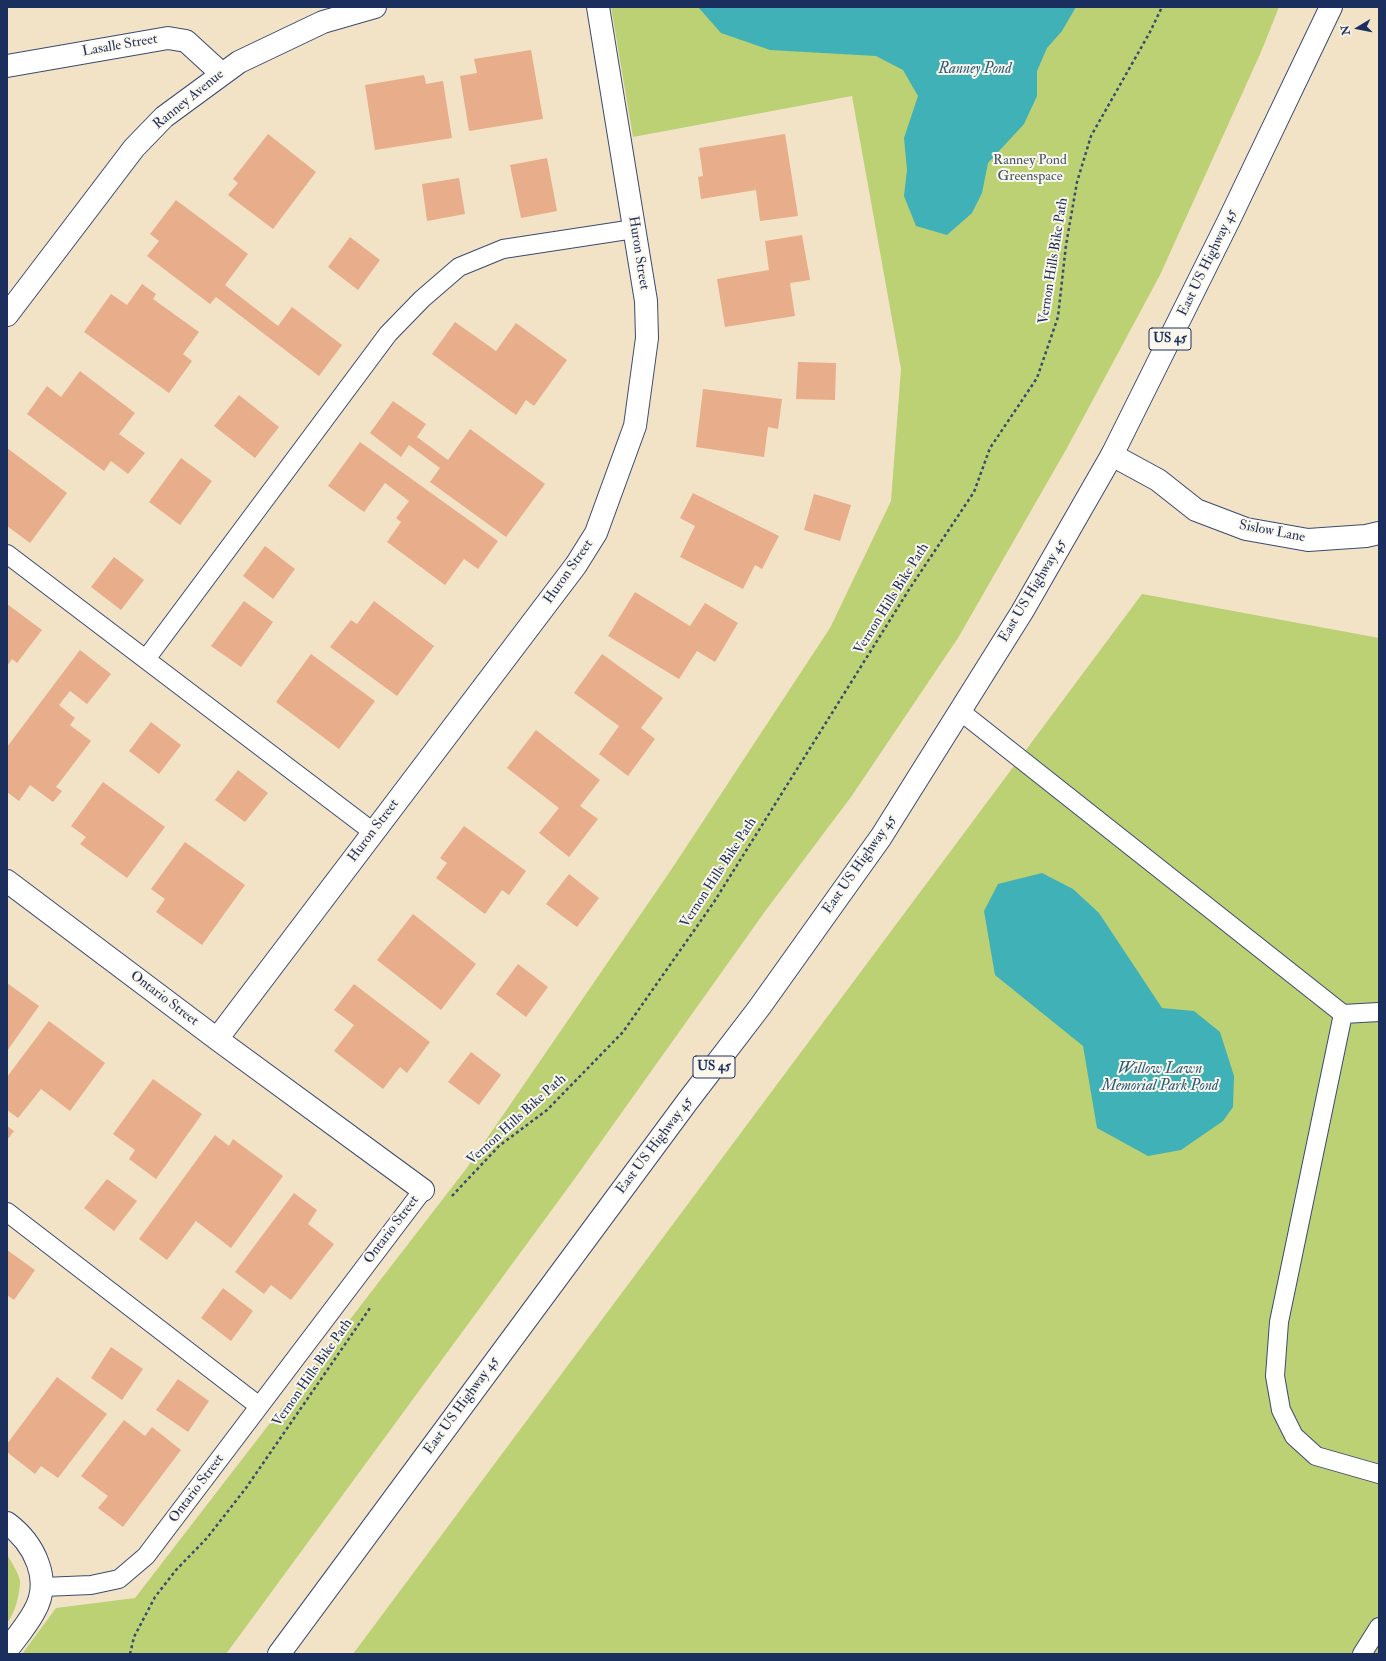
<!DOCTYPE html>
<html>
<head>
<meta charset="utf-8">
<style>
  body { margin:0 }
  #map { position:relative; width:1386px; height:1661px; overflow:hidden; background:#f2e3c7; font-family:"IM FELL Double Pica",serif }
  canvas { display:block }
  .frame { position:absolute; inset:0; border:8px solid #1b2f5e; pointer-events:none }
  .north { position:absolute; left:1338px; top:8px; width:40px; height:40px; -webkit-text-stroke:3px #fbf7ec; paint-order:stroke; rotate:260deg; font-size:11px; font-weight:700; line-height:16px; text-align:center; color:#1b2f5e }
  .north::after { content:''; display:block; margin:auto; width:14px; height:18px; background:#1b2f5e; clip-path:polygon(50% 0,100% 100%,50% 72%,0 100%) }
</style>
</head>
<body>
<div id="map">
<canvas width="1386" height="1661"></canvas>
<div class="frame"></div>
<div class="north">N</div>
</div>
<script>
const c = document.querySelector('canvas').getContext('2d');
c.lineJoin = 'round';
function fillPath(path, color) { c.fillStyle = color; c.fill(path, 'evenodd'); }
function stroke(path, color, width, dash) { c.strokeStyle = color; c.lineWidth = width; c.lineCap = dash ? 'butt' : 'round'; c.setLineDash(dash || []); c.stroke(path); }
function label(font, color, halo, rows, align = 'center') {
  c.font = font + ' "IM FELL Double Pica",serif'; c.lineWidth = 4; c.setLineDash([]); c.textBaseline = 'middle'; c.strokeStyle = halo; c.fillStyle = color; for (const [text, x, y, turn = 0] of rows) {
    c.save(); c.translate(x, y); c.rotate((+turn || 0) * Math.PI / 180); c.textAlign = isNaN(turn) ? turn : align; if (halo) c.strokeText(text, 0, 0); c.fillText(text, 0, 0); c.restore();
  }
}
fillPath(new Path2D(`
  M611,7H1279L1261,52L1160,275L1067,448L958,638L851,797L766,910L573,1181L226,1654H22L56,1608L135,1598L466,1169L671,870L830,628L891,501L901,369L852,96L633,137Z
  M1142,594L1379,638V1654H353Z
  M7,1555C11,1561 19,1574 20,1581C20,1593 15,1614 7,1623Z`), '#bcd074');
fillPath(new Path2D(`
  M698,7H1076L1062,31L1047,48L1037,71V96L1024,124L988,163L982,193L972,213L947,235L916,226L904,196L907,170L904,138L918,96L903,70L876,56L770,50L721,33Z
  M1042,873L1073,889L1099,913L1162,1008L1194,1011L1220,1032L1234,1076L1233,1107L1223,1121L1181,1150L1148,1156L1097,1128L1083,1046L995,975L984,911L998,884Z`), '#40b1b7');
fillPath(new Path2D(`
  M531,50L543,119L469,131L460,76L477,73L474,59Z
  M424,75L426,84L443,81L452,138L375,150L365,85Z
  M268,134L316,172L273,229L228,195L238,183L233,179Z
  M785,134L798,216L760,221L756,190L701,199L698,177L703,176L699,148Z
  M547,158L557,211L521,218L510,165Z
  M459,178L465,214L427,221L422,184Z
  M176,200L248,254L225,285L278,326L292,307L342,345L319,376L216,297L210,304L147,256L159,241L150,234Z
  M802,235L810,280L790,283L795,316L725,327L717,279L769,270L765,241Z
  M350,237L380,260L358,290L328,267Z
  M142,284L156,294L153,299L199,332L183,354L192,361L169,393L84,332L111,294L127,305Z
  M455,322L496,351L516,323L567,360L534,406L526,400L516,415L432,354Z
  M798,362L836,363L835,400L796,399Z
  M80,371L135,413L119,434L145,453L128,474L111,461L104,471L27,414L47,386L61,397Z
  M703,389L782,399L778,429L768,427L764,457L696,447Z
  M239,395L279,427L255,458L214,426Z
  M393,401L426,424L417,437L448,460L470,429L545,484L506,537L430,482L440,468L409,445L401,457L370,433Z
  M360,442L498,541L478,569L464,559L445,585L387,542L401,522L396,518L409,501L385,483L364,512L328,486Z
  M7,448L67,493L30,543L7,526Z
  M181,458L212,481L180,525L149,502Z
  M693,493L779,536L762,569L755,565L743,589L680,557L695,526L680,518Z
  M814,494L851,505L840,541L804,530Z
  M265,546L295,569L273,599L243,576Z
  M114,557L144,580L121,610L91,587Z
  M635,592L690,626L705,603L738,623L715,662L697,651L679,679L608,636Z
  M244,601L273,622L241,667L211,646Z
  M374,601L434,646L397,696L330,647L351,620L357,624Z
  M7,604L42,630L17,663L12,659L7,666Z
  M80,650L111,674L87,704L70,691L59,705L75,718L70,725L91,741L56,787L62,791L53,802L30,785L19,801L7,792V747Z
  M311,654L375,701L339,749L276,702Z
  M602,654L663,698L641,728L655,739L628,776L599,754L619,726L574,693Z
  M151,722L181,745L159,774L129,751Z
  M536,730L600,780L580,806L598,819L569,857L539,833L559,808L507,768Z
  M238,770L268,793L245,822L215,800Z
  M103,782L165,827L127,878L80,844L86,837L71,826Z
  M464,826L526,871L509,895L502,890L485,914L436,878L447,863L440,858Z
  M185,842L245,885L202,945L156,912L165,899L151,889Z
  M569,874L599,898L577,927L546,904Z
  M413,914L476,964L441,1010L377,960Z
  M518,964L548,987L526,1017L496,994Z
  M7,983L39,1006L7,1051Z
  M354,984L430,1042L407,1073L400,1067L383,1089L334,1051L354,1025L334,1010Z
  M49,1021L105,1063L70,1111L41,1089L18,1118L7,1110V1077Z
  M471,1052L501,1075L479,1105L448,1082Z
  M153,1079L202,1114L156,1179L129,1159L135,1150L113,1134Z
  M7,1126L14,1131L7,1140Z
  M215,1135L229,1146L233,1139L283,1176L231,1248L196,1221L167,1260L139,1239Z
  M107,1179L137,1201L114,1231L84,1208Z
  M294,1193L317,1210L308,1224L334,1244L291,1300L271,1285L264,1294L235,1272Z
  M7,1250L35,1270L14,1300L7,1295Z
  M223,1288L253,1311L231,1341L201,1318Z
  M111,1347L143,1369L122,1400L91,1378Z
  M57,1377L107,1414L58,1478L41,1466L35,1474L7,1452V1444Z
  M178,1379L209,1401L188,1432L156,1410Z
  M124,1420L145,1436L152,1427L181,1450L123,1527L98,1508L108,1496L81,1476Z`), '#e8ad8a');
const lane = new Path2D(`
  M7,554L373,832
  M146,659L388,334L422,299L459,267L503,249L634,229
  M960,711L1343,1014L1379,1012
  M1343,1014L1279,1322L1275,1376L1281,1410L1294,1436L1316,1456L1379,1474
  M7,1212L259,1406
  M43,1587L91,1585L119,1579L146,1556L423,1190
  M1362,1654L1379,1627`);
const street = new Path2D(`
  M7,66L168,38L186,41L222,74
  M7,315L134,148L164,117L239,62L323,22L375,7
  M1112,455L1158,480L1196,510L1246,529L1308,540L1366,536L1379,533
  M7,881L217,1039L423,1190
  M217,1039L576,565L596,533L635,426L647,338L646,301L598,7
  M7,1523C34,1543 53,1580 34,1612C27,1625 16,1638 7,1650`);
const primary = new Path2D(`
  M279,1654L687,1102L759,1008L881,837L1022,612L1112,455L1228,222L1331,7`);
stroke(lane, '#3b4a6e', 20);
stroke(street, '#3b4a6e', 24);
stroke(primary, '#3b4a6e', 24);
stroke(new Path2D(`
  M452,1196L499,1146L547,1110L623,1032L714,902L910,588L974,492L990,448L1037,378L1058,317L1066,245L1077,182L1091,136L1150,32L1162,7
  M130,1654L134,1637L155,1597L176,1570L207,1538L246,1488L370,1308`), '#3b4a6e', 2.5, [3, 3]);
stroke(lane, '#fff', 18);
stroke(street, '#fff', 22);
stroke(primary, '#fff', 22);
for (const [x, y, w] of [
  [1170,339,42],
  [714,1067,42]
]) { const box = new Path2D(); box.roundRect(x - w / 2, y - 11, w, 22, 3); c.fillStyle = '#fbf7ec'; c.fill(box); stroke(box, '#1b2f5e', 1); }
label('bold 13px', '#1b2f5e', null, [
  ["US 45",1170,339],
  ["US 45",714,1067]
]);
label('14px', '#1b2f5e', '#fbf7ec', [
  ["Lasalle Street",120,46,-10],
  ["Ranney Avenue",189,100,-39],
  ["Huron Street",638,253,81],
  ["Vernon Hills Bike Path",1054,261,-81],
  ["East US Highway 45",1208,263,-64],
  ["Sislow Lane",1272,532,11],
  ["Huron Street",569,572,-55],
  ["East US Highway 45",1033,591,-59],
  ["Vernon Hills Bike Path",892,599,-58],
  ["Huron Street",374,831,-53],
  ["East US Highway 45",860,865,-55],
  ["Vernon Hills Bike Path",719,873,-57],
  ["Ontario Street",164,999,37],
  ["Vernon Hills Bike Path",517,1120,-42],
  ["East US Highway 45",655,1146,-53],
  ["Ontario Street",392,1230,-53],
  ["Vernon Hills Bike Path",313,1373,-55],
  ["East US Highway 45",462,1406,-54],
  ["Ontario Street",197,1489,-53]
]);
label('14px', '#435764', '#fbf7ec', [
  ["Ranney Pond",1030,161],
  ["Greenspace",1030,177]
]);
label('italic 15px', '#285c7d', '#fbf7ec', [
  ["Ranney Pond",975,70],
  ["Willow Lawn",1160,1070],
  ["Memorial Park Pond",1160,1087]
]);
</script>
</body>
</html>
